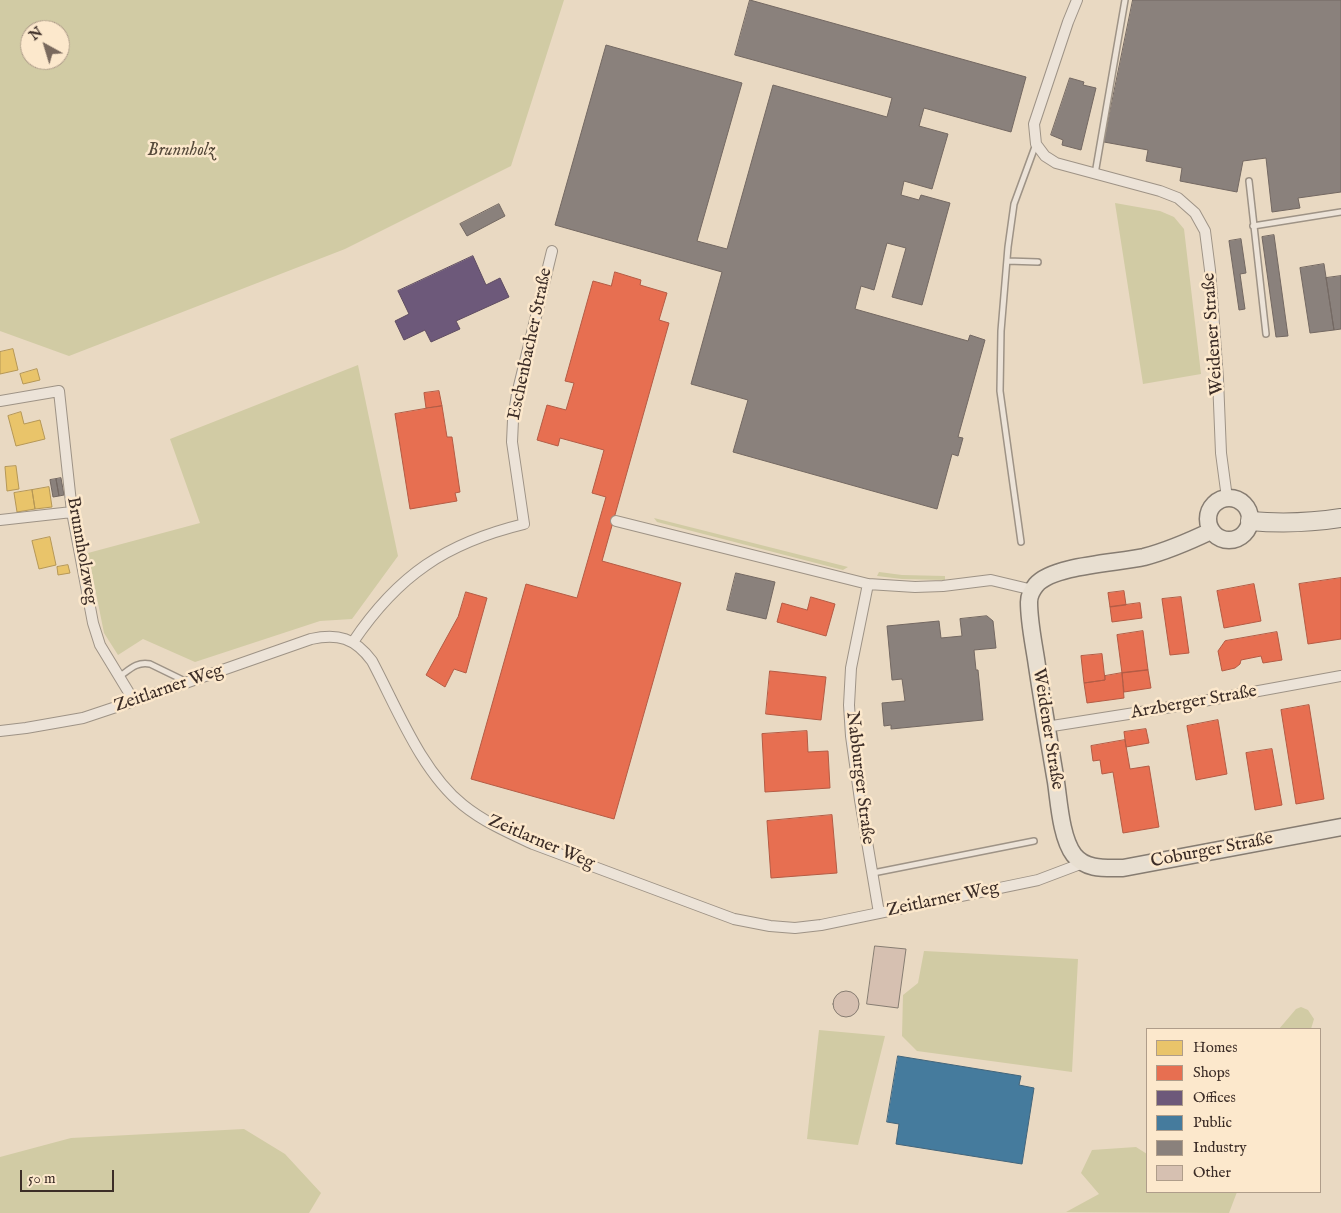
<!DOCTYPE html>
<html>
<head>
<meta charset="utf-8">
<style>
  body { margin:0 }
  #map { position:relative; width:1341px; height:1213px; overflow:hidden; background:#e9d9c2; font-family:"IM FELL English",serif }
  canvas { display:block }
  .legend { position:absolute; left:1146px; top:1028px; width:175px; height:165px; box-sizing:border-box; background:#fce8cc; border:1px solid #af9d8a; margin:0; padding:6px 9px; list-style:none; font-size:15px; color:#3c2d27 }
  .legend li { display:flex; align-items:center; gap:10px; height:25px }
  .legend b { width:25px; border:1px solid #af9d8a }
  .north { position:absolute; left:20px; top:20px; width:50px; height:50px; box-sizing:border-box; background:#fce8cc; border:1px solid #af9d8a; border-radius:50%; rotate:321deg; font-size:14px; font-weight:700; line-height:20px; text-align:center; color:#3c2d27 }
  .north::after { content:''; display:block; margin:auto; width:18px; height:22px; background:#79695d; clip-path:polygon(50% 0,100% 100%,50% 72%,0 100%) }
  .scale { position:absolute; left:20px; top:1170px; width:94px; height:22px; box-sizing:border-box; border:2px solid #3c2d27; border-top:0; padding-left:6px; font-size:15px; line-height:18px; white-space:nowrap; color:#3c2d27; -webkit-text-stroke:4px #fce8cc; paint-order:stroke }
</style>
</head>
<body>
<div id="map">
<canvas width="1341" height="1213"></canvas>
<ul class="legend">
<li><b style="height:14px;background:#e9c46a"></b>Homes</li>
<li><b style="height:14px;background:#e76f51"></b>Shops</li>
<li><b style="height:14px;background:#6d597a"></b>Offices</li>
<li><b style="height:14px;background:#457b9d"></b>Public</li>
<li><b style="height:14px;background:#8a817c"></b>Industry</li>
<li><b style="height:14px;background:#d6c0b1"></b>Other</li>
</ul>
<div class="north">N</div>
<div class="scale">50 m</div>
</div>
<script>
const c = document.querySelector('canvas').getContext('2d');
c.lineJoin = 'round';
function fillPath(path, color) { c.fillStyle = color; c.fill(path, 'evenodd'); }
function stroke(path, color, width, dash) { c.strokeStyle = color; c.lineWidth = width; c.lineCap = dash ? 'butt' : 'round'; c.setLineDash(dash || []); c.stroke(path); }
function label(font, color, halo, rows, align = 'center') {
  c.font = font + ' "IM FELL English",serif'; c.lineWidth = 5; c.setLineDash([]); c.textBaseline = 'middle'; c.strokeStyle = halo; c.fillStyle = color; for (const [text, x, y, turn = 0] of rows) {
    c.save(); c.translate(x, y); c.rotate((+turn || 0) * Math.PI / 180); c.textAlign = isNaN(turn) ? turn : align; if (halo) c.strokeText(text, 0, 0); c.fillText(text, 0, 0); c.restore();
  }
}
fillPath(new Path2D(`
  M0,0H564L511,166L345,249L69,356L0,331ZM30,30H60V60H30Z
  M1115,203L1160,211L1174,217L1184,229L1201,374L1143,384Z
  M358,365L398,556L352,619L320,621L195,662L143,639L118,655L104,633L88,553L200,523L170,439Z
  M654,518L848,567L843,570L657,522Z
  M879,572L902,575L945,576V580L902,579L877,576Z
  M924,951L1078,959L1072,1072L917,1051L902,1036L903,995L918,983Z
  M1301,1007L1308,1010L1314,1019L1311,1029H1279L1296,1009Z
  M819,1030L885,1036L858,1145L807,1139Z
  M244,1129L285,1154L321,1193L309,1213H0V1157L71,1138Z
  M1136,1147L1147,1154V1192H1237L1229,1213L1066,1212L1099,1194L1081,1173L1092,1150Z`), '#d1cba4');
const homes = new Path2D(`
  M13,349L18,370L0,374V352Z
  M37,369L40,380L23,384L20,374Z
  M21,412L24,424L40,420L45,439L16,446L8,416Z
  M16,466L19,489L7,491L5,467Z
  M49,487L52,507L35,509L32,490Z
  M32,490L35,509L17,512L14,493Z
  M50,537L56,565L39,569L32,541Z
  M68,565L70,573L58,575L57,567Z`);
fillPath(homes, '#e9c46a');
stroke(homes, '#b59756', 1);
const shops = new Path2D(`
  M615,272L641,280L640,285L667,293L659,320L669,323L602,561L681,583L614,819L471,779L526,584L577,598L606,497L592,493L604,450L560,438L558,446L537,440L547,405L566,410L574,383L565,381L593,281L611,286Z
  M439,391L442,406L426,408L424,393Z
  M442,406L447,437H452L460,492L455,493L457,501L410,509L395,414Z
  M1341,578V639L1308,644L1299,584Z
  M1254,584L1261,621L1224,628L1217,591Z
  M1124,591L1126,605L1110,607L1108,593Z
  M466,592L487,598L466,673L454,669L445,687L426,675L458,617Z
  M811,597L835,604L826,636L777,622L782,603L807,610Z
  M1181,597L1189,653L1170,655L1162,599Z
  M1140,603L1142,618L1112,622L1110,607Z
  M1143,631L1148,670L1122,673L1117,635Z
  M1277,632L1282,660L1263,663L1261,656L1241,660L1240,664L1235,668L1222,671L1218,651L1225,641Z
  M1102,654L1105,680L1084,683L1081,656Z
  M1148,670L1151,688L1124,692L1122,673Z
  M770,671L826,677L821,720L766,714Z
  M1122,673L1124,698L1087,703L1084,683L1105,680V676Z
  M1309,705L1324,799L1296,804L1281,710Z
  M1218,720L1227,774L1196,780L1187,726Z
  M1146,729L1149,743L1126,747L1124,732Z
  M807,731L808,752L828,751L830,788L765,792L762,734Z
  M1125,740L1130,769L1149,766L1159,827L1123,833L1113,772L1102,774L1100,760L1093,761L1091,746Z
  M1272,749L1282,805L1255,810L1246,753Z
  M832,815L837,873L771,878L767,821Z`);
fillPath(shops, '#e76f51');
stroke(shops, '#b45b44', 1);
const offices = new Path2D(`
  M473,256L486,285L500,278L509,297L456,321L460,329L431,342L425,330L404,340L395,321L409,314L398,291Z`);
fillPath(offices, '#6d597a');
stroke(offices, '#5e4c61', 1);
const public = new Path2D(`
  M898,1056L1021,1076L1019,1085L1034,1088L1022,1164L896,1144L899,1124L887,1122Z`);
fillPath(public, '#457b9d');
stroke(public, '#42647a', 1);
const industry = new Path2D(`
  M750,0L1026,77L1011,132L924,108L919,126L948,134L932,189L904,181L901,195L919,200L921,195L950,203L922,305L892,297L906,248L887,243L874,290L861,286L855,309L968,341L970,335L985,340L958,437L963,438L958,456L952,454L937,509L733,452L748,400L691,384L722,272L555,225L606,45L742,83L697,241L727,249L773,85L887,117L892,98L735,55Z
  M1133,0H1341V192L1298,198L1300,208L1272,212L1266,158L1243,161L1237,192L1180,181L1182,168L1146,161L1148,150L1104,142Z
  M1070,78L1084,82L1083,85L1096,88L1081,150L1062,145L1063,140L1051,135Z
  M499,204L505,216L467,236L460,224Z
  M1274,235L1288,336L1276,337L1262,237Z
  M1241,239L1246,273L1240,274L1245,309L1239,310L1229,241Z
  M1324,264L1334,330L1310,333L1300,268Z
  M1341,276V329L1334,330L1326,278Z
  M61,478L64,495L59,496L56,479Z
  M56,479L59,496L53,497L50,480Z
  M736,573L775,582L766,619L727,610Z
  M987,616L993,621L996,648L974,650L976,670H978L983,720L891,729V725L884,726L882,703L905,701L902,679L892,680L887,626L939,621L941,638L962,636L960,619Z`);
fillPath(industry, '#8a817c');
stroke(industry, '#736862', 1);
const building = new Path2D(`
  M875,946L906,949L898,1008L867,1004Z
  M833 1004a13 13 0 1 1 26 0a13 13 0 1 1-26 0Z`);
fillPath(building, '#d6c0b1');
stroke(building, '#867c71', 1);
const service = new Path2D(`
  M1095,174L1125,0
  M1249,181L1266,334
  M1253,226L1341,212
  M1007,261L1038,262
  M1021,542L1000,391L1001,331L1008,247L1014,204L1036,144
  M119,677C129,670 137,661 150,664L187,682
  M873,873L1034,841`);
const minor = new Path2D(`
  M1077,0L1068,22L1034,124L1036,144L1045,156L1056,163L1160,191L1178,198L1195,213L1205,231L1210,270L1218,379L1221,453L1227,498
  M0,401L59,391L72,512L93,623L100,645L134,701
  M0,520L72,512
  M616,521L868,584L915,587L943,586L991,580L1033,590
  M868,584L851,668L849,705L851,736L860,800L879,913
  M353,642C398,575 446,543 524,524L512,442L513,420L517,394L552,251
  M1046,727L1160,709L1341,676
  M0,731L26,728L83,718L134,701L311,639C338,633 355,638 372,661C397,708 421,771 463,805C484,822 509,833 533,844L734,919L770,926L795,928L821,925L1038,880L1083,863`);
const primary = new Path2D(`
  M1208 519a21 21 0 1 1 42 0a21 21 0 1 1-42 0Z
  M1211,531C1190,541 1167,551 1144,557C1118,563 1053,565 1036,585C1032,590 1029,596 1029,602C1029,621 1033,640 1036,659C1042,700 1049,741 1056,782C1059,802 1061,838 1074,855C1086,870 1105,868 1123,868L1341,827`);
const trunk = new Path2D(`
  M1250,521C1283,524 1309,523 1341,518`);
stroke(service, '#9e9386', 8);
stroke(minor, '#9e9386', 12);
stroke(primary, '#867c71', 19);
stroke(trunk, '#867c71', 20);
stroke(service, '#ece3d8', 5);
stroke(minor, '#ece3d8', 10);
stroke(primary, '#e8dfd1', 16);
stroke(trunk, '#e8dfd1', 18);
label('italic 18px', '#564a3b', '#fce8cc', [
  ["Brunnholz",181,151]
]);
label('18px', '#3c2d27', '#fce8cc', [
  ["Weidener Straße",1214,334,-94],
  ["Eschenbacher Straße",531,344,-78],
  ["Brunnholzweg",81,551,80],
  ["Zeitlarner Weg",169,689,-19],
  ["Arzberger Straße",1194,703,-10],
  ["Weidener Straße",1047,729,81],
  ["Nabburger Straße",859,778,83],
  ["Zeitlarner Weg",541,843,23],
  ["Coburger Straße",1212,851,-11],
  ["Zeitlarner Weg",943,900,-12]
]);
</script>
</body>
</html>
